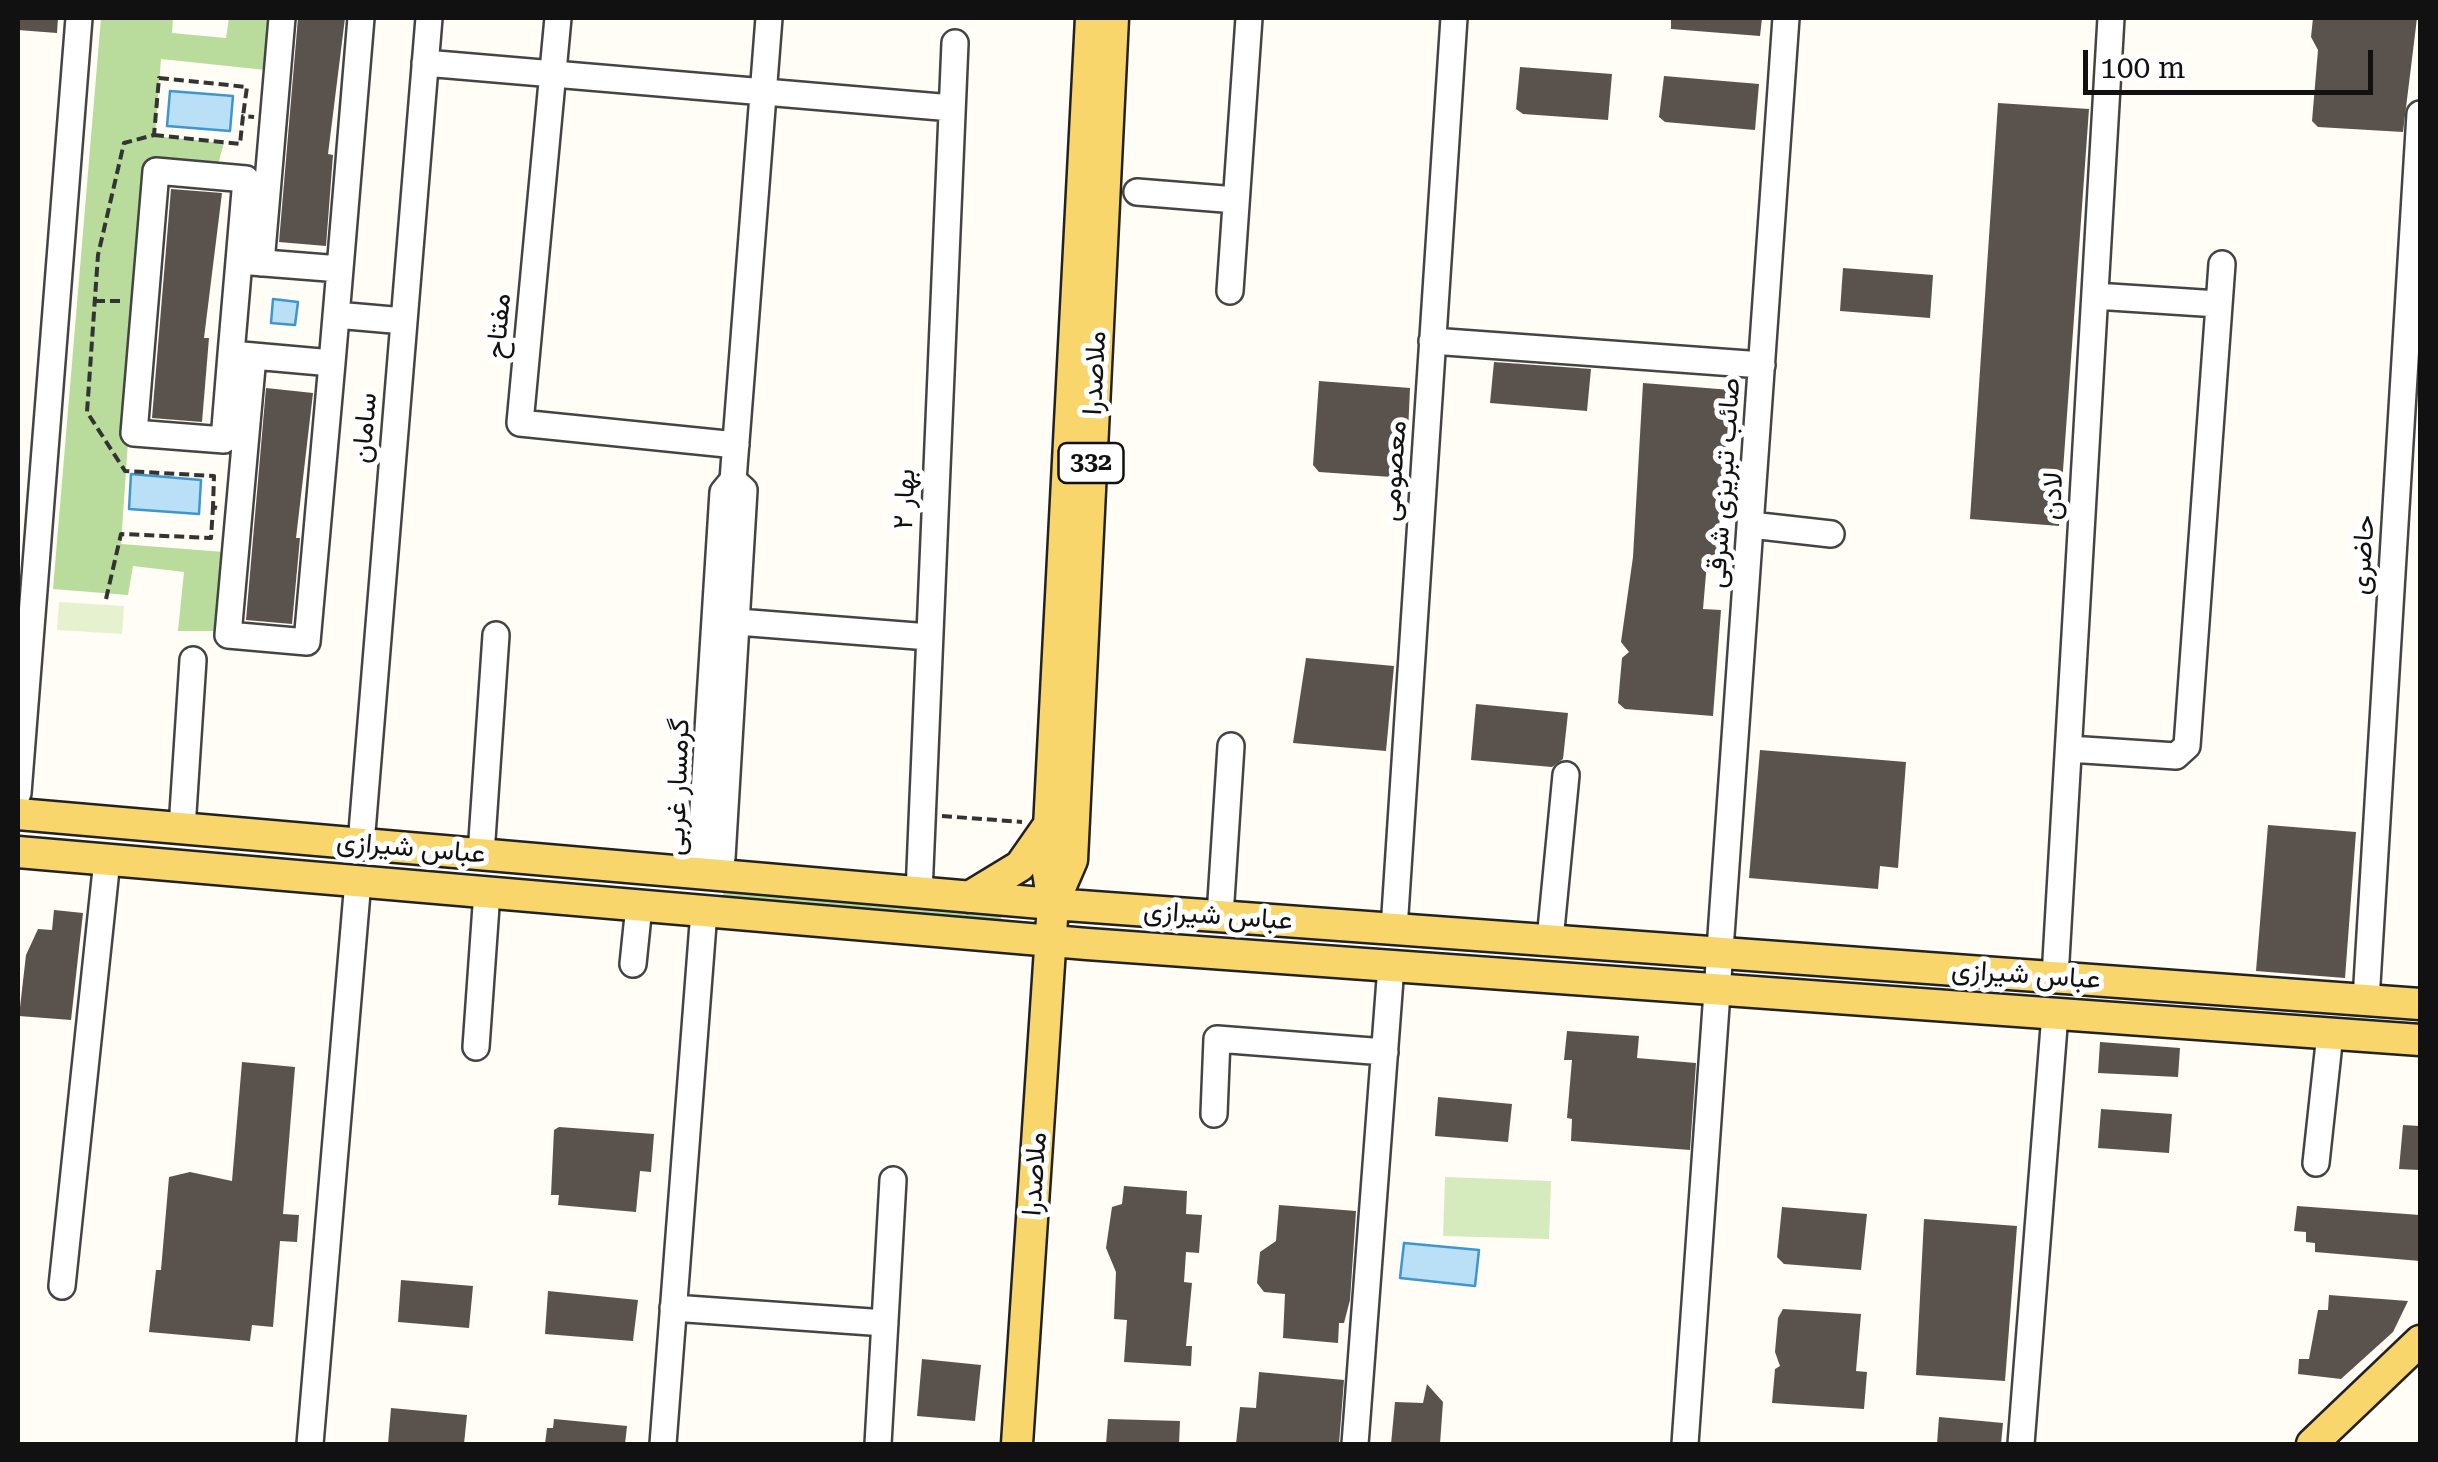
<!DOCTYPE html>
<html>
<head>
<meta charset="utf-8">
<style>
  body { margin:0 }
  #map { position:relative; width:2438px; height:1462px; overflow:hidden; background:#fffdf5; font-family:"Roboto Serif",serif }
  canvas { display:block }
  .frame { position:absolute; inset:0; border:20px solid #111; pointer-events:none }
  .scale { position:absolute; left:2083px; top:50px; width:290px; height:45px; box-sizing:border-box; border:5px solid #111; border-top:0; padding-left:12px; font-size:30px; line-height:35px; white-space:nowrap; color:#111; -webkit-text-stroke:8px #fff; paint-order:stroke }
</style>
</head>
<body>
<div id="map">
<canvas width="2438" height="1462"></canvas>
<div class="frame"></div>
<div class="scale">100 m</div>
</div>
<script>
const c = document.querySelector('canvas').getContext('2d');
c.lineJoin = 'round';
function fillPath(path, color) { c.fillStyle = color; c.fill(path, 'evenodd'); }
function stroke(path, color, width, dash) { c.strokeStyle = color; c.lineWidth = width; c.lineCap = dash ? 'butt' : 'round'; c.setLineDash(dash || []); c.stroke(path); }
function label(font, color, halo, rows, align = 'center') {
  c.font = font + ' "Roboto Serif",Vazirmatn,serif'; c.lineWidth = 10; c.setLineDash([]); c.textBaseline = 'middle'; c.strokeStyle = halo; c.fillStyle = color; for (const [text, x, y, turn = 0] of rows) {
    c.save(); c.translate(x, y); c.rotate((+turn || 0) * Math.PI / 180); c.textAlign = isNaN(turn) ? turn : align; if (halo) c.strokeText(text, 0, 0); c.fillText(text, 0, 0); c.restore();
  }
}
fillPath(new Path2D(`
  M1445,1177L1551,1181L1549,1239L1443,1236Z`), '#d5ebbd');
fillPath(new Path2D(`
  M101,18H173L172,33L226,38L229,18H271L266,70L161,59L155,136L224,143L218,164H147L121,544L224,552L217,631H178L184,572L133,566L128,595L53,589Z
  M725,890L1002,914L1000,927L721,898Z`), '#b9dc9c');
fillPath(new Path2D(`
  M59,602L124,606L122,634L57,630Z`), '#e6f2cf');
const water = new Path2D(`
  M170,91L233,96L230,131L167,126Z
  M273,299L298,302L295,325L271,323Z
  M131,474L201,480L199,514L129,509Z
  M1404,1243L1479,1250L1475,1286L1400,1278Z`);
fillPath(water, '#b9e0f7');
stroke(water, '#3f96cf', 2.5);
fillPath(new Path2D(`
  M18,18H58L57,33L18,30Z
  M298,18H345L328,154L333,155L326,246L279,242Z
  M1671,18H1762L1760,36L1671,29Z
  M2313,18H2417L2403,132L2318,127L2312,121L2318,50L2311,37Z
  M1520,67L1612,74L1608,120L1523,114L1516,109Z
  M1664,76L1759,84L1755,130L1665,122L1659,117Z
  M1998,103L2089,109L2059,526L1970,519Z
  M171,189L222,193L204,338H209L202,422L152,418Z
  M1843,268L1933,275L1930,318L1840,311Z
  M1494,362L1591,369L1587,411L1490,403Z
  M1319,381L1410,388L1406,478L1319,472L1313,465Z
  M1643,383L1731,390L1716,563L1707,562L1703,609L1721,610L1713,716L1625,709L1618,703L1622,658L1629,652L1621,642L1633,557Z
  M266,388L313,393L296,538H300L292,624L246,620Z
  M1306,658L1394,666L1386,751L1293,743Z
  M1476,704L1568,713L1563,759L1552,767L1471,760Z
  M1760,750L1906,762L1898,868L1880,866L1878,889L1749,878Z
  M2268,825L2356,832L2345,978L2256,971Z
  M54,910L83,913L71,1020L19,1016L26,955L38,929L52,930Z
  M1567,1031L1639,1036L1637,1058L1696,1063L1690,1150L1571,1141L1572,1119L1567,1118L1572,1060H1564Z
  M2100,1042L2180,1048L2178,1077L2098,1073Z
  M242,1062L295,1067L283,1214L299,1215L297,1242L280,1241L273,1327L252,1325L250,1341L149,1332L156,1270H161L169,1177L190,1172L232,1181Z
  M1438,1097L1512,1104L1508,1142L1435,1136Z
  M2101,1109L2172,1114L2169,1153L2098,1148Z
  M2403,1125L2420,1126V1170L2399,1169Z
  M559,1127L654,1134L651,1172L640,1171L636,1212L558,1205L559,1195H551L554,1130Z
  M1124,1186L1187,1191L1186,1214L1202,1215L1199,1253L1186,1252L1184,1282L1192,1283L1186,1346H1192L1191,1366L1124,1362L1127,1320L1114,1319L1116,1272L1106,1248L1112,1207L1122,1204Z
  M1279,1205L1356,1211L1350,1300L1344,1323H1339L1338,1343L1283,1338L1285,1294L1264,1292L1257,1283L1260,1252L1276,1241Z
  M2297,1206L2420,1215V1261L2315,1252V1243L2306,1242V1232L2294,1231Z
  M1782,1207L1867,1214L1861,1270L1784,1264L1777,1257Z
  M1924,1219L2017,1226L2005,1381L1916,1375Z
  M401,1280L473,1286L469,1328L398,1322Z
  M548,1291L638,1300L633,1341L545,1334Z
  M2329,1295L2408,1301L2393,1332L2341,1379L2298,1374L2299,1359H2309L2318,1310H2328Z
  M1783,1309L1861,1314L1856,1371L1867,1372L1864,1409L1772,1403L1775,1369L1780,1366L1775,1352L1778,1318Z
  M922,1359L981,1365L975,1421L917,1416Z
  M1259,1372L1344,1380L1339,1444H1236L1240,1407L1256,1408Z
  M1427,1384L1443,1402L1440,1444H1391L1395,1402L1423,1403Z
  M391,1408L467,1415L464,1444H388Z
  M1939,1417L2003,1423L2001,1444H1937Z
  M554,1419L627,1426L625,1444H545L547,1428H553Z
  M1108,1419L1180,1421L1179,1444H1106Z`), '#5a524d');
const minor = new Path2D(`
  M558,18L520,423L736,445
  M425,63L952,108
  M1137,192L1236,200
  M239,261L340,269L332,363L231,354Z
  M261,263L282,18
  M340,269L361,18
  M1230,291L1249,18
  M2095,296L2218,304
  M336,315L404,321
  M1432,341L1762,365
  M231,354L224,440L134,433L156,171L246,179L239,261
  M253,356L228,635L307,642L332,363
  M733,480L744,490L722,858L707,874L700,857L723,492L733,480L769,18
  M1751,525L1831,534
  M725,621L929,637
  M2069,749L2176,756L2187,746L2222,264
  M18,793L79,18
  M182,828L193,660
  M361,844L429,18
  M481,854L496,635
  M919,893L955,43
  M1220,916L1231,746
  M1394,929L1454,18
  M1550,940L1566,775
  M633,964L639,906
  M2055,977L2111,18
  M2366,1000L2420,114
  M476,1047L487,892
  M1214,1114L1217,1039L1385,1052
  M2316,1163L2330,1034
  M62,1286L107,860
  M673,1308L885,1323
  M310,1444L358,881
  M663,1444L704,911
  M878,1444L893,1180
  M1355,1444L1391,966
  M1685,1444L1786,18
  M2021,1444L2055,1014`);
const major = new Path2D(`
  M18,814L1053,904L2420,1004
  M18,852L1087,944L2420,1040
  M969,897L1020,866L1048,826
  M1053,904L1072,860L1113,18
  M1017,1444L1053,904L1047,866L1091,18
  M2312,1444L2420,1341`);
stroke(minor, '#444', 30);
stroke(major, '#222', 35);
stroke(new Path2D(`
  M154,135L240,144L243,116L254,117
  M95,301H125
  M217,508L213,507L214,476L125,471L87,412L98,255L124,143L154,135L159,78L247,87L243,116
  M106,599L121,534L211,538L213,507
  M942,816L1022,822`), '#333', 4, [10, 5]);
stroke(minor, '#fff', 25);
stroke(major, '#f9d66b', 30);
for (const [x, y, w] of [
  [1091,463,65]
]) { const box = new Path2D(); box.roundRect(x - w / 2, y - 20, w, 40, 8); c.fillStyle = '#fff'; c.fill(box); stroke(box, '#111', 2.5); }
label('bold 25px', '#111', null, [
  ["332",1091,463]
]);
label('28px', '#111', '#fff', [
  ["مفتاح",499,326,-85],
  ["ملاصدرا",1095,373,-87],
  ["سامان",365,428,-85],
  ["معصومی",1394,471,-86],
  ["صائب تبریزی شرقی",1724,483,-86],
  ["لادن",2053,496,-87],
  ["بهار ۲",905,499,-88],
  ["حاضری",2363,555,-86],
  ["گرمسار غربی",678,787,-88],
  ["عباس شیرازی",411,848,5],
  ["عباس شیرازی",1218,916,4],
  ["عباس شیرازی",2026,975,4],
  ["ملاصدرا",1035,1174,-86]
]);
</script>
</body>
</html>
